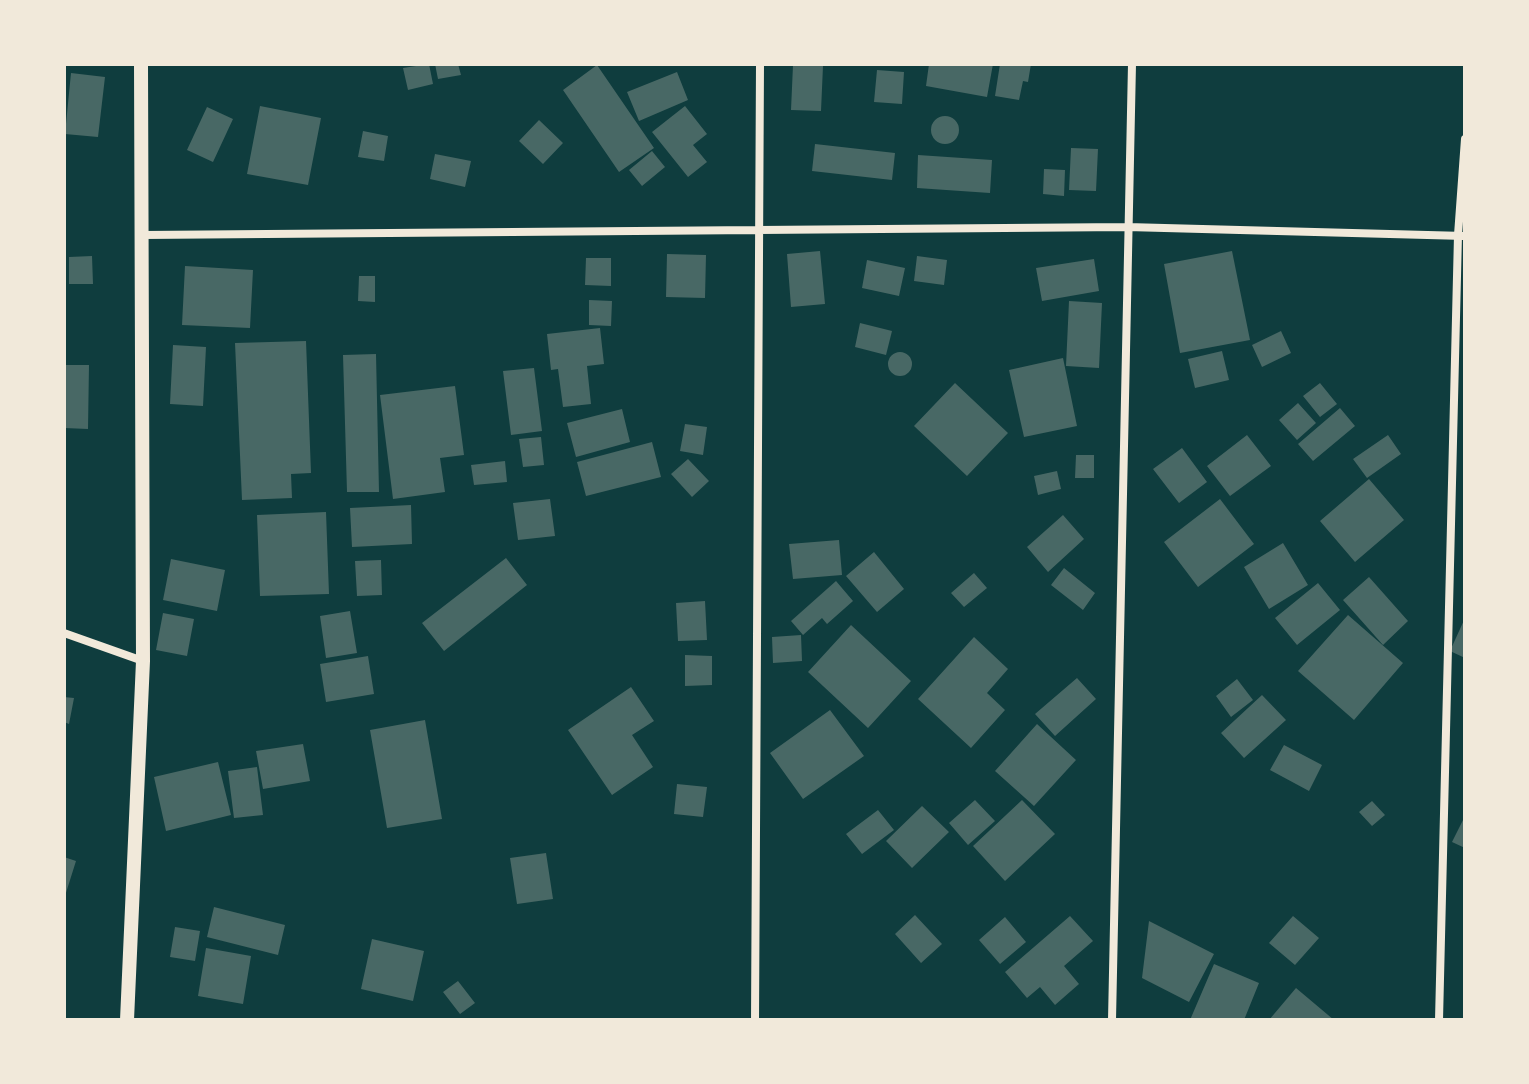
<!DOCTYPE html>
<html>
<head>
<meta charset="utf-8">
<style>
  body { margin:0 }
  #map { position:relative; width:1529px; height:1084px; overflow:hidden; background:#0f3d3e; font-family:Quicksand,sans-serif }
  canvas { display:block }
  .frame { position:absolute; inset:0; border:66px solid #f1e9da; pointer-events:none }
</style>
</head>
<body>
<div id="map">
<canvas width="1529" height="1084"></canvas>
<div class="frame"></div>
</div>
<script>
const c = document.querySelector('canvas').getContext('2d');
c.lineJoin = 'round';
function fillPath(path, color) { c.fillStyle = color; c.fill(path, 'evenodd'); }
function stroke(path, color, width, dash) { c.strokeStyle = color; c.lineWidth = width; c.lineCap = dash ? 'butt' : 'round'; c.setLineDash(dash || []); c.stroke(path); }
fillPath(new Path2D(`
  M429,64L433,84L408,90L403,68Z
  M435,64H458L461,75L438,79Z
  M929,64H993L987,97L926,86Z
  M1000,64H1031L1028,82L1023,81L1019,100L995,96Z
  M597,65L654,148L619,172L563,90Z
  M793,65L823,66L821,111L791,110Z
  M877,70L904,72L902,104L874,102Z
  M677,72L688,100L639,121L627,92Z
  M71,73L105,77L98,137L65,134Z
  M260,106L321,118L308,185L247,174Z
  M685,106L707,134L693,145L707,162L688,177L652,132Z
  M207,107L233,119L213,162L187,150Z
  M931 130a14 14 0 1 1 28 0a14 14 0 1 1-28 0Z
  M539,120L563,143L543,164L519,141Z
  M363,131L388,136L384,161L358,157Z
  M815,144L895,153L892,180L812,171Z
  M1071,148L1098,149L1096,191L1069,190Z
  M652,151L665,167L642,186L629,170Z
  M435,154L471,161L465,187L430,179Z
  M918,155L992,160L990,193L917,188Z
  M1044,169L1065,170L1064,196L1043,194Z
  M820,251L825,304L791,307L787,254Z
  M1232,251L1250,340L1180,353L1164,264Z
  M667,254L706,255L705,298L666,297Z
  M92,256L93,284H69V257Z
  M917,256L947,260L944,285L914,281Z
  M586,258H611V286L585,285Z
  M1094,259L1099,291L1042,301L1036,268Z
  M867,260L905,268L899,296L862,288Z
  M185,266L253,270L250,328L182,325Z
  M359,276H375V302L358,301Z
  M589,300L612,301L611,326L589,325Z
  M1069,301L1102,303L1099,368L1066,366Z
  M860,323L892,331L886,355L855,347Z
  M600,328L604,364L587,366L591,404L563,407L558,369L551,370L547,334Z
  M1281,331L1291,353L1262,367L1252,345Z
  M306,341L311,473L291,474L292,498L242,500L235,343Z
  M173,345L206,347L203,406L170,404Z
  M1222,351L1229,380L1195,388L1188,359Z
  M888 364a12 12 0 1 1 24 0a12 12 0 1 1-24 0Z
  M376,354L379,492H347L343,355Z
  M1063,358L1077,426L1024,437L1009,370Z
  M64,365H89L88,429L64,428Z
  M534,368L542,431L511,435L503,371Z
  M955,383L1008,433L967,476L914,426Z
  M1320,383L1337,404L1320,417L1303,396Z
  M455,386L464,455L440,458L445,492L393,499L380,395Z
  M1298,403L1316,423L1297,440L1279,420Z
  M1340,408L1355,426L1313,461L1298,444Z
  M622,409L630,442L576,457L567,423Z
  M685,424L707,427L703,455L680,451Z
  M1247,435L1271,466L1230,496L1207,466Z
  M1388,435L1401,454L1367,478L1353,459Z
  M541,437L544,465L523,467L519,439Z
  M652,442L661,477L586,496L577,462Z
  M1182,448L1207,482L1179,503L1153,469Z
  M1076,455H1094V478H1075Z
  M688,459L709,481L692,497L671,474Z
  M505,461L507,482L474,485L471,465Z
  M1057,471L1061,489L1038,495L1034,476Z
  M1369,479L1404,520L1355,562L1320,521Z
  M550,499L555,536L518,540L513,503Z
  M1220,499L1254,544L1198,587L1164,542Z
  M411,505L412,544L352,547L350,508Z
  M326,512L329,594L260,596L257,515Z
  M1063,515L1084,539L1048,572L1027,547Z
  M839,540L842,575L793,579L789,544Z
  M1283,543L1308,585L1269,609L1244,567Z
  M874,552L904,589L877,612L846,576Z
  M506,558L527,585L444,651L422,623Z
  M171,559L225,570L217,611L163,600Z
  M381,560L382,595L357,596L355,561Z
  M1064,568L1095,593L1083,610L1051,585Z
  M974,573L987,588L964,607L951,593Z
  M1369,577L1408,621L1383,645L1343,600Z
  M836,581L853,601L827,624L822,618L803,635L791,621Z
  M1318,583L1340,610L1297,645L1275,618Z
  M705,601L707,640L678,641L676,603Z
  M350,611L357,653L326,658L320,616Z
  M163,613L194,619L187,656L156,650Z
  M1348,615L1403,663L1354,720L1298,671Z
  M1465,618V658L1450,651Z
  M851,625L911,681L868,728L808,672Z
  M801,635L802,661L773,663L772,637Z
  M974,637L1008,669L987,693L1005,710L971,748L918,699Z
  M685,655L712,656V685L685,686Z
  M368,656L374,694L326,702L320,664Z
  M1077,678L1096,699L1055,736L1035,714Z
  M1237,679L1253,700L1231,717L1216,696Z
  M631,687L654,721L632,735L653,767L612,795L568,730Z
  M1262,695L1286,720L1244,758L1221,733Z
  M64,697L74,698L69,724L64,722Z
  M830,710L864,756L803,799L770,753Z
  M425,720L442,819L387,828L370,730Z
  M1037,724L1076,760L1034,806L995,771Z
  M303,744L310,781L263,789L256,751Z
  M1284,745L1322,765L1309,791L1270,770Z
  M218,762L231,815L166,831L154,777Z
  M257,767L263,815L234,818L228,771Z
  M677,784L707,787L703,817L674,814Z
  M975,800L995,821L968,845L949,823Z
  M1022,800L1055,834L1005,881L973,846Z
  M1372,801L1385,815L1372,826L1359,812Z
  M922,806L949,832L912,868L886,841Z
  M878,810L894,830L862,854L846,834Z
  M1465,816V848L1452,842Z
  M546,853L553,899L517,904L510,858Z
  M64,857L76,861L65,896H64Z
  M214,907L285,925L278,955L207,937Z
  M915,915L942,944L921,963L895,934Z
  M1070,916L1093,941L1064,966L1079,984L1055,1005L1040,987L1027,998L1005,972Z
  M1293,916L1319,938L1295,965L1269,943Z
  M1005,917L1026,942L1000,964L979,940Z
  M1149,921L1214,954L1189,1002L1142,978Z
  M175,927L200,931L195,961L170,957Z
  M372,939L424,951L413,1001L361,989Z
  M206,948L251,956L243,1004L198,996Z
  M1214,964L1259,983L1244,1020H1190Z
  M458,981L475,1003L460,1014L443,992Z
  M1296,988L1334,1020H1269Z`), '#486865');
stroke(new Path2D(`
  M143,235L1127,227L1465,236
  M64,633L143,661
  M755,1020L760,64
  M1112,1020L1132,64
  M1439,1020L1458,235L1465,139`), '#f1e9da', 8);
stroke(new Path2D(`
  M127,1020L143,661L141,64`), '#f1e9da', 14);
</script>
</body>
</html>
